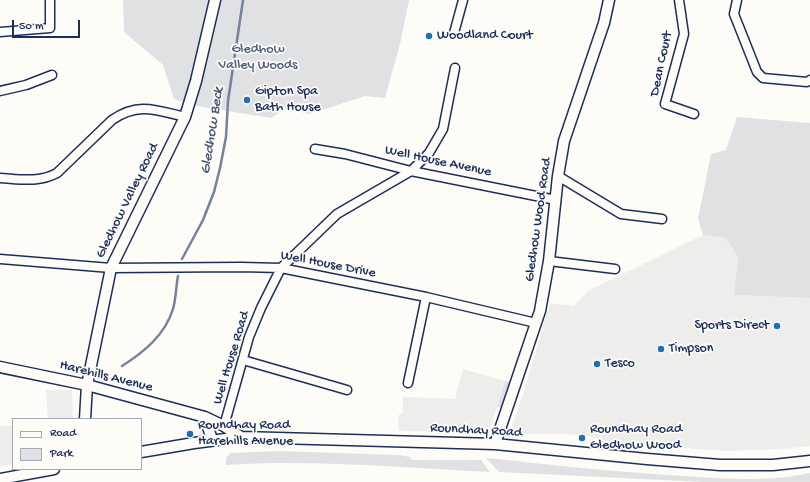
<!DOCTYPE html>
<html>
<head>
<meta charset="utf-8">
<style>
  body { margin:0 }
  #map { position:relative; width:810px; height:482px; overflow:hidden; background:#fdfcf7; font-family:"Gochi Hand",sans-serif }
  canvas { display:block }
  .legend { position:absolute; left:12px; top:418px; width:130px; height:52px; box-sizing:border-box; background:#fdfcf7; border:1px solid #a3aaba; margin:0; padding:5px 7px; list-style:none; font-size:12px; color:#1b2f5e }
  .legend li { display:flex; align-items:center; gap:8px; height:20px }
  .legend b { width:20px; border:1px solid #a3aaba }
  .scale { position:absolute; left:12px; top:20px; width:68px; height:18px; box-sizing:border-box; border:2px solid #1b2f5e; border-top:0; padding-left:5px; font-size:12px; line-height:14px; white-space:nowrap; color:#1b2f5e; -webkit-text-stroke:3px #fdfcf7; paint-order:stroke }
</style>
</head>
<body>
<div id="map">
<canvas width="810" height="482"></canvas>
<ul class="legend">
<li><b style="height:5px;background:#fdfcf7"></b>Road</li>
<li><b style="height:11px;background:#e0e1e3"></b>Park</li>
</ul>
<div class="scale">50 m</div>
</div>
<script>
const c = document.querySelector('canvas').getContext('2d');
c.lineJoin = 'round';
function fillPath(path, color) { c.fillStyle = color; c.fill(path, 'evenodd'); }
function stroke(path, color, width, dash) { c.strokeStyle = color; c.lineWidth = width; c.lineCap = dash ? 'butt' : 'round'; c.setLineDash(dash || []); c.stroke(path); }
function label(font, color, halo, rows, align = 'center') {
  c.font = font + ' "Gochi Hand",sans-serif'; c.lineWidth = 3.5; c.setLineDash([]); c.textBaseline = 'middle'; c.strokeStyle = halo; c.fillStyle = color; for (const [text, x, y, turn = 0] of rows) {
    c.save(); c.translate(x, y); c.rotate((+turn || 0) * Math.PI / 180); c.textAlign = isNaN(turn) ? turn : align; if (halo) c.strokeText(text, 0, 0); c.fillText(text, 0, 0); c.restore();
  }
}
fillPath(new Path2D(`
  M703,235L726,238L738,257L734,295L810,298V446L783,449L726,451L616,443L587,436L568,434H519L515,432L512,426L525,388L550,303L574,306L588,291Z
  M463,369L505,381L489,432L399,431L398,416L403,412V397L455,399Z
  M46,390H72L73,419H48Z
  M13,425V464L0,467V426Z`), '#edeeec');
fillPath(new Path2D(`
  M123,0H409L400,44L385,98L365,96L310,114L285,109L271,118L197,106L174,99L163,65L124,32Z
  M737,117L810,123V298L734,295L738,257L726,238L703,235L698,219L711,154L726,150Z
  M505,381L511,382L502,407H497Z
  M278,451L397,455L411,457V460H481L490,472C402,468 314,459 226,465V458L230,453Z
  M486,458C552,465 617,472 683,476C725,479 769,482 810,473V482H703L499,472Z`), '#e0e1e3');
stroke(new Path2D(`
  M182,259L203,220L214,192L220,168L226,137L228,101L243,0
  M122,366C144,352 165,335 173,309C176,299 176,286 178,276`), '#76819c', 2.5);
const minor = new Path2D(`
  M679,0L684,34L665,104L694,114
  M737,0L734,14L757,72L763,78L807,82L810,80
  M0,32L50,28V0
  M454,33L463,0
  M0,91L26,85L52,75
  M315,149L345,154L411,171L556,200
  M558,176L621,214L662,219
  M0,178C19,179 39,183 57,173L112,120C138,102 156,110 185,117
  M0,259L111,268L241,267L281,268L426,297L536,323
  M549,261L615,269
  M243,360L347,390
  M408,383L426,297
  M224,426L249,337L261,308L281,268L337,214L411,171L429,153L443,129L455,68`);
const tertiary = new Path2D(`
  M0,367L87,385L205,417L224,426L241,437
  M205,417L212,440
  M85,419L87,385L111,268L185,117L196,81L215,0
  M495,444L540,311L549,261L558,176L564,141L604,23L609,0
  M141,452L194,443L241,437L495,444L647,459L720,465H773L810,461
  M0,479L54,469`);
stroke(minor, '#1b2f5e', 11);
stroke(tertiary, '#1b2f5e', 13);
stroke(minor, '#fdfcf7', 8);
stroke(tertiary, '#fdfcf7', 10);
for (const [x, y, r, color] of [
  [429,36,4,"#1f6fb2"],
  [247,100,4,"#1f6fb2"],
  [777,326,4,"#1f6fb2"],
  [661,349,4,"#1f6fb2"],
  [597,364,4,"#1f6fb2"],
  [190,434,4,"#1f6fb2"],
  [582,438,4,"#1f6fb2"]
]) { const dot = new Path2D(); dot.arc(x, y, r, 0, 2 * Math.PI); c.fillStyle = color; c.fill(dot); stroke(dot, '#fdfcf7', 1.5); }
label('14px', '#1b2f5e', '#fdfcf7', [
  ["Woodland Court",437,36],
  ["Gipton Spa",255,92],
  ["Bath House",255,108],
  ["Sports Direct",769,326,"right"],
  ["Timpson",669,349],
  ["Tesco",605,364],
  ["Roundhay Road",198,426],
  ["Harehills Avenue",198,442],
  ["Roundhay Road",590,430],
  ["Gledhow Wood",590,446]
], 'left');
label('14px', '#4c5c7f', '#fdfcf7', [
  ["Gledhow",258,50],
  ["Valley Woods",258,66]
]);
label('14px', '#1b2f5e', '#fdfcf7', [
  ["Dean Court",662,64,-78],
  ["Well House Avenue",438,162,12],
  ["Gledhow Valley Road",128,201,-64],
  ["Gledhow Wood Road",539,220,-82],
  ["Well House Drive",328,265,11],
  ["Well House Road",232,358,-73],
  ["Harehills Avenue",106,377,14],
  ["Roundhay Road",476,431,3]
]);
label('italic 15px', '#49587d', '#fdfcf7', [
  ["Gledhow Beck",213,131,-81]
]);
</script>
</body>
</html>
